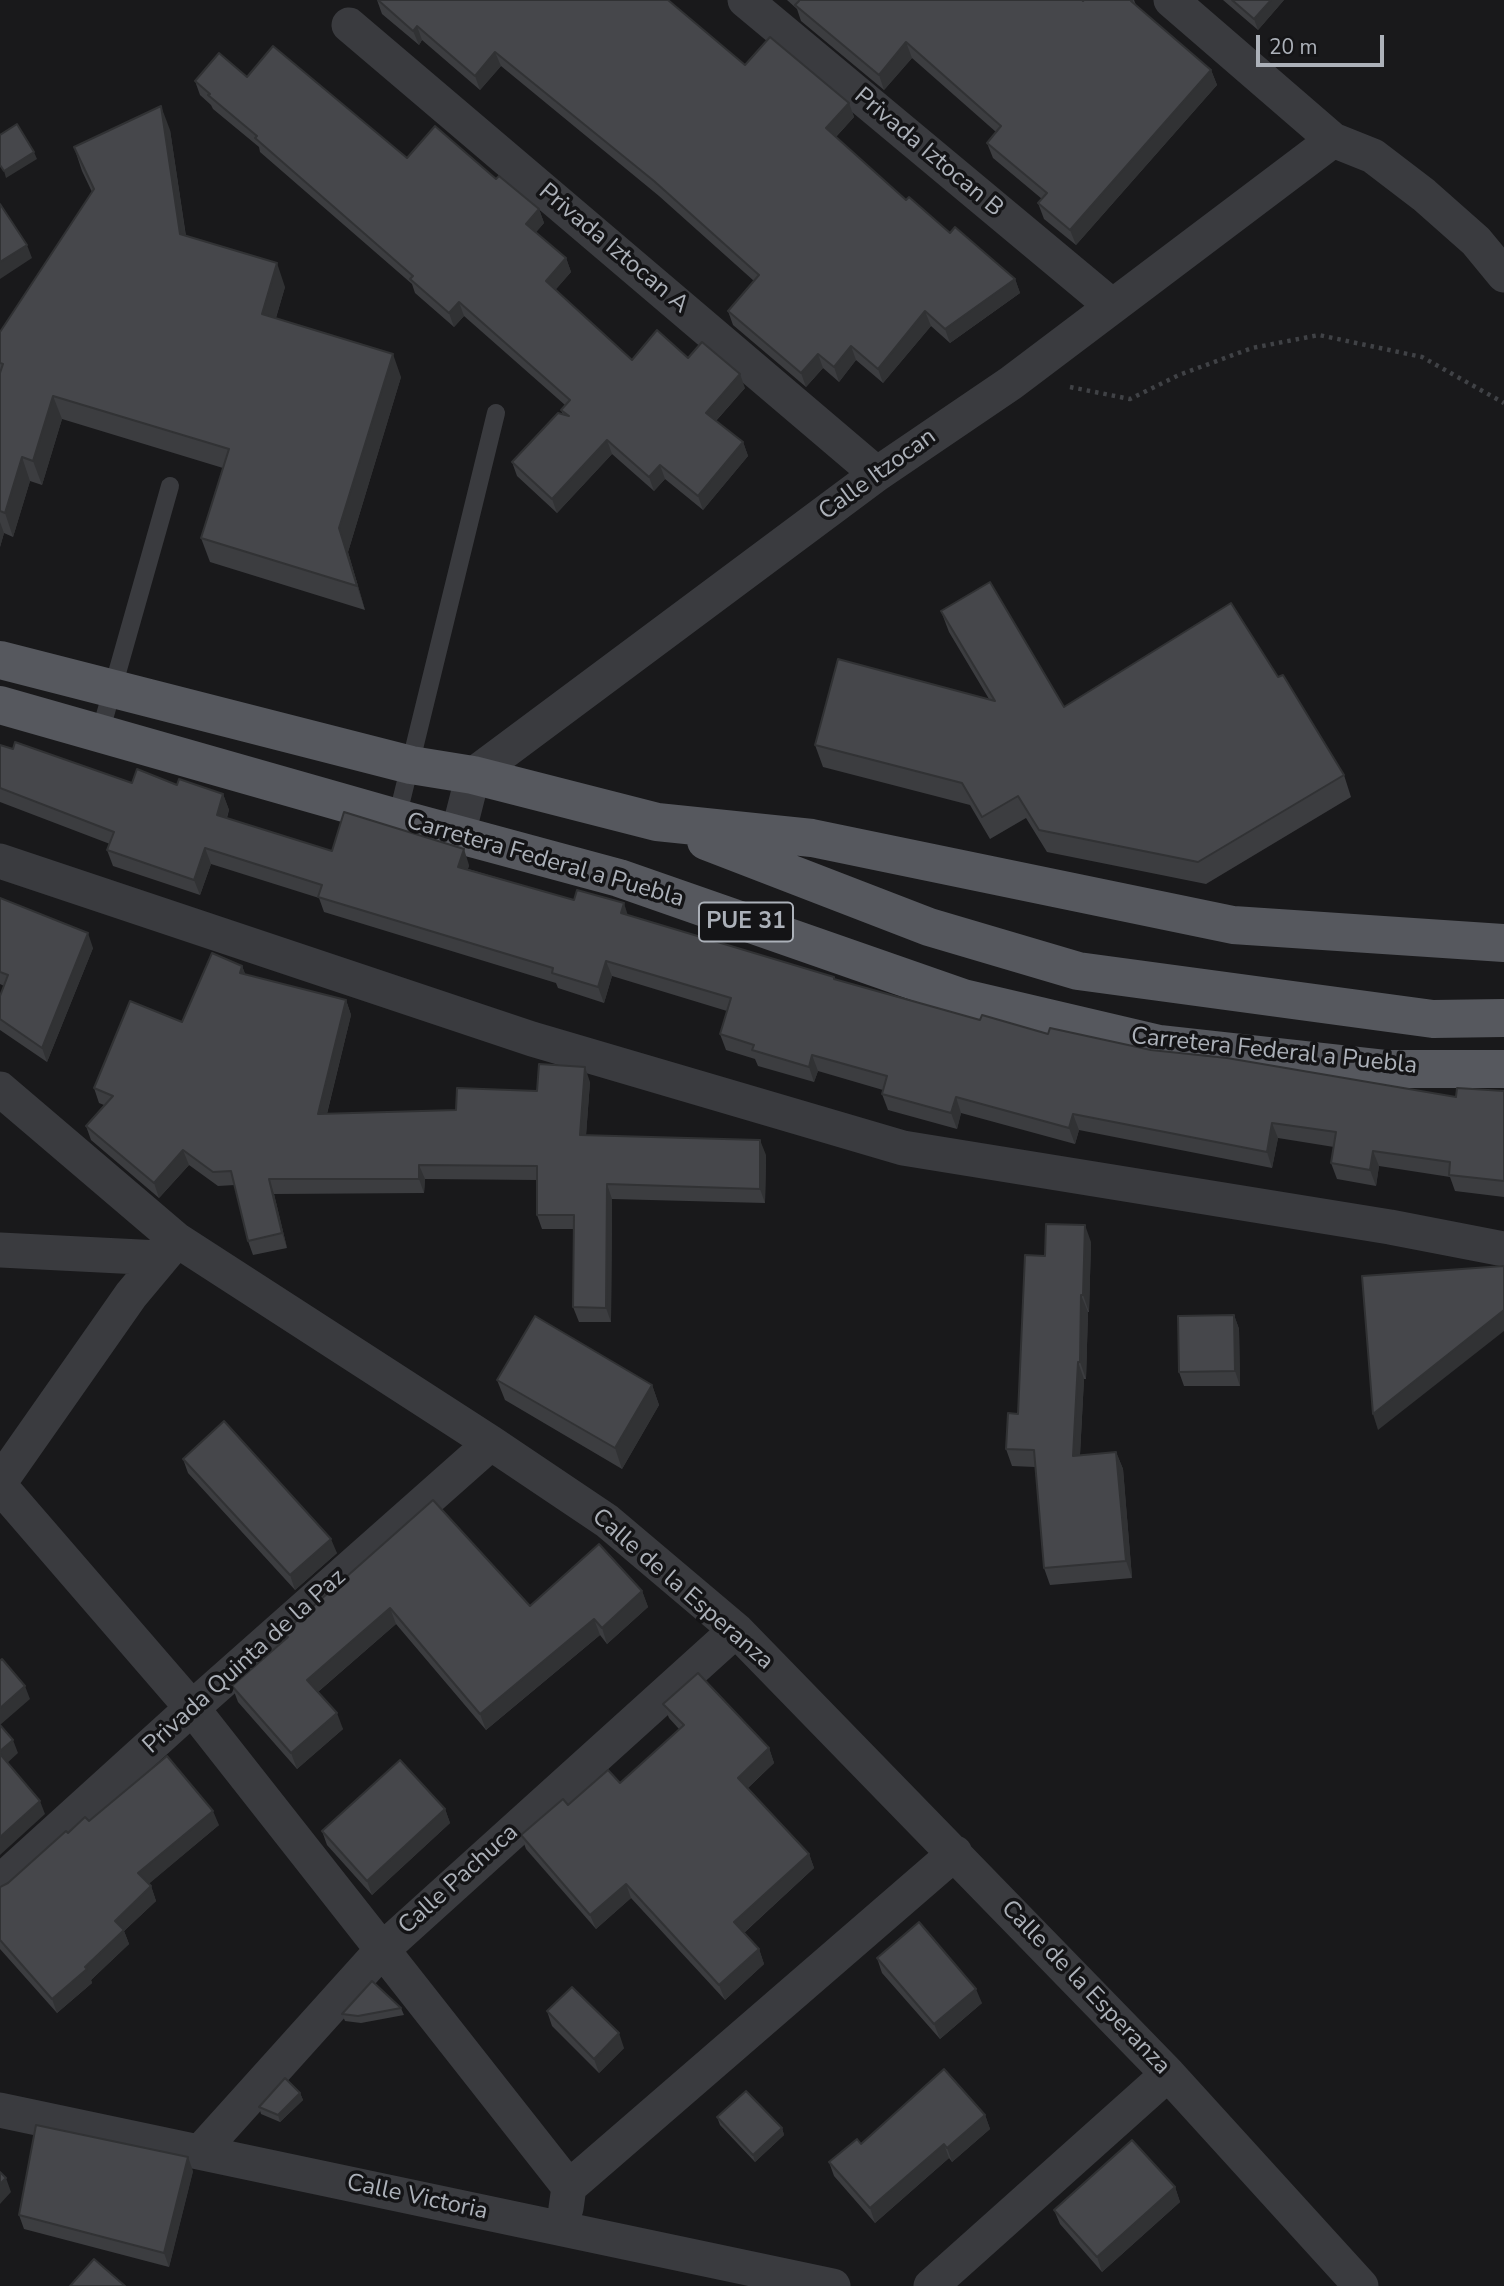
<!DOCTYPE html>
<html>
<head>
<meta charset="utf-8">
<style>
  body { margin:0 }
  #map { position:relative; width:1504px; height:2286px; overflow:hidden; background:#19191b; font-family:"Nunito Sans",sans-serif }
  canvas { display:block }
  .scale { position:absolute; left:1256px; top:35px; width:128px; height:32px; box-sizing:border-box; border:4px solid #acb1b9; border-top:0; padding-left:9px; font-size:21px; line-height:24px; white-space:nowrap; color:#acb1b9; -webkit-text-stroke:5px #141416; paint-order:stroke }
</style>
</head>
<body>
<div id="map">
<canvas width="1504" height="2286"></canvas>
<div class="scale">20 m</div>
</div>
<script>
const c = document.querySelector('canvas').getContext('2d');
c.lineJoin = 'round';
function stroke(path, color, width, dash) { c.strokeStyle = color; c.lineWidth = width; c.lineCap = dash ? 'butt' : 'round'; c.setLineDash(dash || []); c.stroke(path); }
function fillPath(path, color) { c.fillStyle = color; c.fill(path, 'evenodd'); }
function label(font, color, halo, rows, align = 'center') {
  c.font = font + ' "Nunito Sans",sans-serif'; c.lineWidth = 7; c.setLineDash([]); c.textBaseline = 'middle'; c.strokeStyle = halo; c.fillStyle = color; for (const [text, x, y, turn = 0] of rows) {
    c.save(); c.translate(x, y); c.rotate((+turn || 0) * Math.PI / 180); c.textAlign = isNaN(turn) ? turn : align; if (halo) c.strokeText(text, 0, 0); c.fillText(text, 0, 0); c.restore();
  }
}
stroke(new Path2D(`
  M1070,387L1130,399L1179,375L1252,348L1319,335L1422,357L1504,403`), '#404246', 4.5, [3.5, 5]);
stroke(new Path2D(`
  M100,733L170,486
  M397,818L496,413`), '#3a3b3f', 18);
stroke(new Path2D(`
  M745,0L1112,306
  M1171,0L1333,140L1373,156L1424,195L1476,241L1504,275
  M349,25L877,474
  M458,834L473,775L877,474L1011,383L1333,140
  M0,861L532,1039L903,1148L1390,1227L1504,1249
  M0,1089L177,1240L491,1443L607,1521L736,1630L1168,2074L1361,2286
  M0,1250L160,1258
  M0,1482L131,1295L177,1240
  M0,1486L192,1708L569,2187
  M0,1882L192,1708L491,1443
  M0,2110L833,2286
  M201,2151L383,1949L736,1630
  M566,2208L569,2187L955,1853
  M931,2286L1168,2074`), '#3a3b3f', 35);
stroke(new Path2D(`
  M0,660L411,765L473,775L657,822L812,838L1233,925L1504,943
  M0,705L397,818L619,878L963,998L1159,1044L1385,1069H1504
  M706,841L929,927L1078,971L1433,1019L1504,1018`), '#56585e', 38);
fillPath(new Path2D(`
  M377,0L745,65L849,103L854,117L836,137L906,200L950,233L1015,279L1020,293L950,343L931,326L883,383L856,360L839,382L823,368L806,387L733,325L728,311L754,281L659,196L501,66L480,90L422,40L419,45L382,14Z
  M787,0H1082L1083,1L1134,0L1136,5L1211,70L1217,85L1076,245L1044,219L1038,203L1042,199L993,158L987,143L996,132L912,58L884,90L801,21L797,9Z
  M1223,0H1284L1258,30Z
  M247,77L407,158L496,179L539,209L544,223L536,232L566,258L571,272L555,290L632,360L688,358L745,388L716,421L743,442L748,456L703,510L665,479L654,491L612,454L557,513L517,476L512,462L563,415L561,410L565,405L464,316L454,327L415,293L412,284L260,152L259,147L213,109L211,105L200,95L195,81Z
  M170,130L186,236L285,287L276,318L401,377L348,552L365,610L210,562L201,538L223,468L62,419L42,485L30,481L13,537L4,533L0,547V332L92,192L82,171L74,147Z
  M941,611L1064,707L1278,677L1344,775L1351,797L1206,884L1047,852L1026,818L990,839L970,805L823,767L815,745L989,699L949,632Z
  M0,745L132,783L177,785L223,794L229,810L227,818L332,851L469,865L468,869L628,916L835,980L980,1020L1048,1034L1456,1097L1504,1091V1197L1455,1191L1450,1177L1379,1166L1376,1186L1337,1179L1331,1163L1334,1147L1278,1138L1272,1168L1079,1130L1075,1144L961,1113L957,1129L888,1110L882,1094L883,1090L818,1071L814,1082L758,1066L755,1059L726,1050L720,1034L727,1011L612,976L604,1003L558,988L556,983L324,912L319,898L211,864L200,895L113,866L107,850L110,844L0,802Z
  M0,898L93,948L47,1062L0,1030V996L4,986L0,984Z
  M242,966L245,974L346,1000L351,1015L327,1114L456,1110L537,1091L590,1082L586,1135L766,1155L765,1203L612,1199L611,1322H579L573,1307L574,1229H542L537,1215V1180L425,1179L424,1193L274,1194L287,1248L253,1255L248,1241L235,1185L218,1186L189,1165L159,1198L91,1140L86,1126L104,1105L99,1103L94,1088L182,1022Z
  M1091,1242L1089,1312H1088L1086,1379H1084L1080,1455L1116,1452L1123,1469L1132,1578L1050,1585L1044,1568L1035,1467L1012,1466L1006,1449L1018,1414Z
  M1234,1315L1239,1329L1240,1386H1184L1179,1372Z
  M497,1380L652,1385L659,1405L622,1469L505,1400Z
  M183,1459L337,1553L295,1590L188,1473Z
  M433,1500L530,1606L642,1591L648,1607L607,1644L600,1635L486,1730L396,1624L318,1692L343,1729L297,1769L238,1702L232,1686L286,1639L284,1632Z
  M663,1704L769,1748L774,1763L748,1788L809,1854L814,1868L744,1933L759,1949L764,1964L725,2000L631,1898L596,1929L526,1849L521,1835L568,1805L620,1783L679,1729L669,1718Z
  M445,1809L450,1823L372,1895L327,1845L322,1831Z
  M89,1821L219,1825L148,1884L151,1886L156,1901L124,1931L129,1944L91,1980L92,1983L57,2013L0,1949V1887L8,1883L68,1833Z
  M877,1958L982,2003L940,2039L882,1973Z
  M401,2008L404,2015L361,2023L345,2021L342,2014Z
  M547,2011L624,2048L599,2073L552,2026Z
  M300,2093L303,2100L280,2122L261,2114L259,2107Z
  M985,2115L990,2129L952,2162L949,2158L875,2223L834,2176L829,2162L861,2144Z
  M717,2117L782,2128L784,2135L755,2162L720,2125Z
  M193,2171L169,2267L24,2229L19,2215Z
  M1175,2187L1180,2202L1102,2272L1060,2224L1054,2210Z`), '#3c3d40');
fillPath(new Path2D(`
  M1271,0H1284L1258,30L1254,19Z
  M417,26L422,40L419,45L413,31Z
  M906,42L912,58L884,90L879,75Z
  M495,52L501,66L480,90L475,76Z
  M1211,70L1217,85L1076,245L1070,230Z
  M849,103L854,117L831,142L826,128Z
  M161,106L170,130L189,258L180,234Z
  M34,152L37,159L6,178L4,171Z
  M539,209L544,223L531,238L526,224Z
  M27,245L32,258L0,279V262Z
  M566,258L571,272L551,295L546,281Z
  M277,263L285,287L270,337L262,314Z
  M1015,279L1020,293L950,343L945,329Z
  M459,302L464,316L454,327L449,313Z
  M925,311L931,326L883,383L878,369Z
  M851,346L856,360L839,382L834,367Z
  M393,354L401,377L348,552L365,610L357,586L339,528Z
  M818,354L823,368L806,387L801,373Z
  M740,374L745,388L711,426L706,413Z
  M53,396L62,419L42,485L33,461Z
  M607,440L612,454L557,513L552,499Z
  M743,442L748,456L703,510L698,496Z
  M22,457L30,481L13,537L5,513Z
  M660,465L665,479L654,491L649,477Z
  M0,522L4,533L0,547Z
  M223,794L229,810L222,830L217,815Z
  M205,848L211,864L200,895L194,880Z
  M464,849L469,865L464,882L458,867Z
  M624,903L629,919L621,913Z
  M88,933L93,948L47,1062L42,1048Z
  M606,961L612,976L604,1003L598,987Z
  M242,966L248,981L240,973Z
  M346,1000L351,1015L323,1129L318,1114Z
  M812,1055L818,1071L814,1082L809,1067Z
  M585,1067L590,1082L585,1149L580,1135Z
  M956,1097L961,1113L957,1129L951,1113Z
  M1073,1114L1079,1130L1075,1144L1069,1128Z
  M1272,1123L1278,1138L1272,1168L1267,1152Z
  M760,1140L766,1155L765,1203L760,1189Z
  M183,1150L189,1165L159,1198L154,1183Z
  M1373,1151L1379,1166L1376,1186L1370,1170Z
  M419,1165L425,1179L424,1193L419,1179Z
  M269,1179L274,1194L287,1248L282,1233Z
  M607,1184L612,1199L611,1322L606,1308Z
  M1085,1225L1091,1242L1089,1312L1083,1295Z
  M1081,1295L1088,1312L1086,1379L1080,1362Z
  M1504,1310V1331L1378,1430L1373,1414Z
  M1234,1315L1239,1329L1240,1386L1235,1371Z
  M1078,1362L1084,1379L1079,1473L1073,1456Z
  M652,1385L659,1405L622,1469L615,1448Z
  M1116,1452L1123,1469L1132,1578L1126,1561Z
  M331,1539L337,1553L295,1590L290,1575Z
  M642,1591L648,1607L607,1644L602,1628Z
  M390,1608L396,1624L313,1696L307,1680Z
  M594,1619L600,1635L486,1730L480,1714Z
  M25,1686L30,1699L0,1725V1708Z
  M337,1713L343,1729L297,1769L291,1753Z
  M13,1740L18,1753L4,1766L0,1756V1751Z
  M769,1748L774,1763L743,1792L738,1778Z
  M40,1801L45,1814L0,1855V1837Z
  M445,1809L450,1823L372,1895L367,1881Z
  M213,1811L219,1825L144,1888L138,1873Z
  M809,1854L814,1868L739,1937L734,1922Z
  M626,1884L631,1898L596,1929L590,1915Z
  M151,1886L156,1901L124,1931L129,1944L91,1980L92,1983L57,2013L52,1999L85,1967L115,1921Z
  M759,1949L764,1964L725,2000L719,1985Z
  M976,1989L982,2003L940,2039L934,2024Z
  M619,2033L624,2048L599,2073L594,2059Z
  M300,2093L303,2100L280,2122L278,2115Z
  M985,2115L990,2129L952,2162L947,2148Z
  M782,2128L784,2135L755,2162L753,2155Z
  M944,2144L949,2158L875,2223L870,2208Z
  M188,2157L193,2171L169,2267L164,2253Z
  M6,2178L11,2192L0,2204V2184Z
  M1175,2187L1180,2202L1102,2272L1097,2257Z`), '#313234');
const building = new Path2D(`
  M378,0H668L745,65L770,37L849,103L826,128L906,200L909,197L950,233L955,227L1015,279L945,329L925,311L878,369L851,346L834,367L818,354L801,373L728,311L759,275L654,181L495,52L475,76L417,26L413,31Z
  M799,0H1082L1083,1L1084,0H1132L1131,1L1211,70L1070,230L1038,203L1047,193L987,143L1001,126L906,42L879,75L795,5L799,1Z
  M1232,0H1271L1254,19Z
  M273,46L407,158L435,126L496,179L499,176L539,209L526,224L566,258L546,281L632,360L657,330L688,358L702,342L740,374L706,413L743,442L698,496L660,465L649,477L607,440L552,499L512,462L558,413L569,416L561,410L570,400L459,302L449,313L410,279L413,276L255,138L257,136L208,95L210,94L195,81L219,53L247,77Z
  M161,106L180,234L277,263L262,314L393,354L339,528L357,586L201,538L229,449L53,396L33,461L22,457L5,513L0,511V373L3,364L0,363V332L94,189L74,147Z
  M17,124L34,152L4,171L0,165V135Z
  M0,204L27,245L0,262Z
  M990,582L1064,707L1231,603L1278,677L1283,675L1344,775L1198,862L1039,830L1018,796L982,817L962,783L815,745L838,659L995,701L941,611Z
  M15,742L132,783L137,769L177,785L179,779L223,794L217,815L332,851L344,812L464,849L458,867L574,900L577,890L624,903L621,913L834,977V979L980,1020L982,1015L1048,1034L1050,1028L1151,1050L1227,1058L1456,1097L1457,1088L1504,1091V1181L1449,1175L1450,1162L1373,1151L1370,1170L1331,1163L1336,1132L1272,1123L1267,1152L1073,1114L1069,1128L956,1097L951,1113L882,1094L887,1076L812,1055L809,1067L752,1050L754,1045L720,1034L731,998L606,961L598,987L552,973L553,968L318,897L322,885L205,848L194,880L107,850L114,832L0,788V745L13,749Z
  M0,898L88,933L42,1048L0,1019V996L8,975L0,972Z
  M212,953L242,966L240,973L346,1000L318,1114L456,1110L457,1088L537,1091L539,1064L585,1067L580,1135L760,1140V1189L607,1184L606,1308L573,1307L574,1215H537V1166L419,1165V1179H269L282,1233L248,1241L231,1171L213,1172L183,1150L154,1183L86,1126L113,1096L94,1088L130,1001L182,1022Z
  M1046,1224L1085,1225L1083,1295H1081L1080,1362H1078L1073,1456L1116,1452L1126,1561L1044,1568L1034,1450L1006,1449L1008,1413L1018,1414L1025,1255L1045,1256Z
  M1504,1266V1310L1373,1414L1362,1276Z
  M1234,1315L1235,1371L1179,1372L1178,1316Z
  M535,1316L652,1385L615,1448L497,1380Z
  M224,1421L331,1539L290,1575L183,1459Z
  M433,1500L530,1606L599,1544L642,1591L602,1628L594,1619L480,1714L390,1608L307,1680L337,1713L291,1753L232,1686L288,1637L284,1632Z
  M2,1659L25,1686L0,1708V1661Z
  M698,1673L769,1748L738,1778L809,1854L734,1922L759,1949L719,1985L626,1884L590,1915L521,1835L563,1799L568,1805L608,1770L620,1783L684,1725L663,1704Z
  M0,1725L13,1740L0,1751Z
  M0,1754L40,1801L0,1837Z
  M167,1756L213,1811L138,1873L151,1886L115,1921L124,1930L85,1967L87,1969L52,1999L0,1940V1887L8,1883L66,1831L68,1833L85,1817L89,1821Z
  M400,1760L445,1809L367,1881L322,1831Z
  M919,1922L976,1989L934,2024L877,1958Z
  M372,1981L401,2008L358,2016L342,2014Z
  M572,1987L619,2033L594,2059L547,2011Z
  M944,2069L985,2115L947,2148L944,2144L870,2208L829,2162L857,2139L861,2144Z
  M285,2078L300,2093L278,2115L259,2107Z
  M746,2091L782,2128L753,2155L717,2117Z
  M36,2125L188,2157L164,2253L19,2215Z
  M1132,2140L1175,2187L1097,2257L1054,2210Z
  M0,2172L6,2178L0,2184Z
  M94,2259L125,2286H70Z`);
fillPath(building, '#46474b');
stroke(building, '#313234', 2);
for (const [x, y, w] of [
  [746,922,94]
]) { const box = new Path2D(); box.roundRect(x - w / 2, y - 19.5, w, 39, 5); c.fillStyle = '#141416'; c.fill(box); stroke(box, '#acb1b9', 2); }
label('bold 23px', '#acb1b9', null, [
  ["PUE 31",746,922]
]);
label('24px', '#acb1b9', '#141416', [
  ["Privada Iztocan B",928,153,40],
  ["Privada Iztocan A",613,249,40],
  ["Calle Itzocan",878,475,-36],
  ["Carretera Federal a Puebla",545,861,16],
  ["Carretera Federal a Puebla",1274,1052,6],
  ["Calle de la Esperanza",682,1590,41],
  ["Privada Quinta de la Paz",245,1662,-42],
  ["Calle Pachuca",459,1880,-42],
  ["Calle de la Esperanza",1085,1988,46],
  ["Calle Victoria",417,2198,12]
]);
</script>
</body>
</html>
